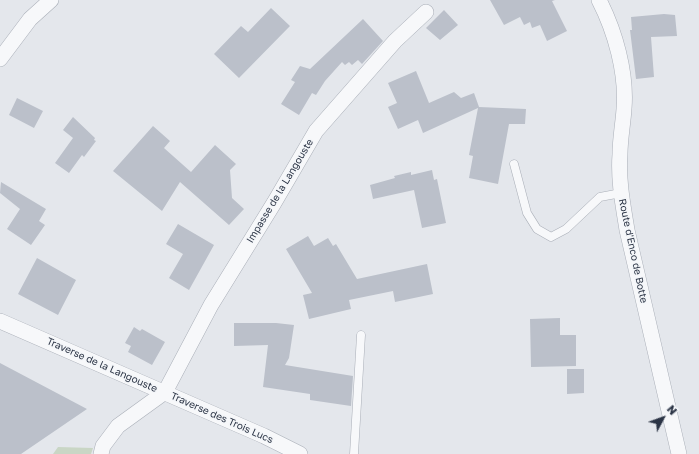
<!DOCTYPE html>
<html>
<head>
<meta charset="utf-8">
<style>
  body { margin:0 }
  #map { position:relative; width:699px; height:454px; overflow:hidden; background:#e4e7ec; font-family:"Golos Text",sans-serif }
  canvas { display:block }
  .north { position:absolute; left:643px; top:398px; width:40px; height:40px; -webkit-text-stroke:3px #f4f6f9; paint-order:stroke; rotate:49deg; font-size:11px; font-weight:700; line-height:16px; text-align:center; color:#2b3445 }
  .north::after { content:''; display:block; margin:auto; width:14px; height:18px; background:#2b3445; clip-path:polygon(50% 0,100% 100%,50% 72%,0 100%) }
</style>
</head>
<body>
<div id="map">
<canvas width="699" height="454"></canvas>
<div class="north">N</div>
</div>
<script>
const c = document.querySelector('canvas').getContext('2d');
c.lineJoin = 'round';
function fillPath(path, color) { c.fillStyle = color; c.fill(path, 'evenodd'); }
function stroke(path, color, width, dash) { c.strokeStyle = color; c.lineWidth = width; c.lineCap = dash ? 'butt' : 'round'; c.setLineDash(dash || []); c.stroke(path); }
function label(font, color, halo, rows, align = 'center') {
  c.font = font + ' "Golos Text",sans-serif'; c.lineWidth = 3; c.setLineDash([]); c.textBaseline = 'middle'; c.strokeStyle = halo; c.fillStyle = color; for (const [text, x, y, turn = 0] of rows) {
    c.save(); c.translate(x, y); c.rotate((+turn || 0) * Math.PI / 180); c.textAlign = isNaN(turn) ? turn : align; if (halo) c.strokeText(text, 0, 0); c.fillText(text, 0, 0); c.restore();
  }
}
fillPath(new Path2D(`
  M58,447L93,448L91,454H53Z`), '#c9d6c5');
fillPath(new Path2D(`
  M490,0H555L552,1L567,31L547,41L540,25L532,28L530,22L524,25L520,17L504,25Z
  M271,8L290,26L239,78L214,54L241,26L248,32Z
  M444,10L458,25L440,40L426,28Z
  M664,14L675,15L677,36L651,37L654,77L636,79L630,30H632L631,17Z
  M363,19L383,41L362,64L358,60L352,65L349,62L345,65L342,62L325,81L316,95L312,93L299,115L281,104L295,82L291,80L300,66L310,69Z
  M416,71L429,103L454,92L461,98L474,93L479,107L526,109L525,124H509L498,184L469,178L473,156L469,155L478,108L423,133L418,120L398,129L388,107L397,103L388,83Z
  M17,98L43,111L34,128L9,115Z
  M73,117L95,138L94,140L96,141L84,157L82,155L69,173L55,163L73,138L63,130Z
  M153,126L170,141L164,148L191,172L215,145L236,164L230,170L232,198L244,209L229,225L180,182L162,211L113,171Z
  M432,170L434,180L437,179L446,223L422,228L414,190L373,199L370,185L395,178L394,176L411,172V175Z
  M1,182L46,209L39,221L45,225L31,245L7,229L20,209L0,193Z
  M178,224L214,245L189,290L169,278L183,254L166,244Z
  M308,236L314,246L328,238L333,246L336,244L357,279L427,264L433,294L395,302L393,291L349,300L351,309L309,319L303,295L312,293L286,249Z
  M37,258L76,280L58,315L18,294Z
  M560,318V335H576V366L531,367L530,319Z
  M234,323H276L294,325L289,358L285,365L353,376L351,406L310,400V394L263,387L268,345L234,346Z
  M134,327L140,331L142,329L165,342L152,365L128,352L131,346L125,343Z
  M0,363L87,409L21,454H0Z
  M567,369H584V393L567,394Z`), '#bbc0ca');
const service = new Path2D(`
  M514,164L527,213L537,229L551,237L566,229L600,197L621,193
  M354,454L361,335`);
const minor = new Path2D(`
  M599,0C615,31 627,73 624,109C623,124 620,139 620,154C618,180 623,205 627,230L679,454
  M0,59L30,19L51,0
  M0,321L264,436L300,454
  M101,454L103,446L118,426L165,392L211,305L274,203L316,131L395,41L426,12`);
stroke(service, '#a9aeb7', 9);
stroke(minor, '#a9aeb7', 16);
stroke(service, '#f7f8fa', 8);
stroke(minor, '#f7f8fa', 15);
label('10px', '#2b3445', '#f4f6f9', [
  ["Impasse de la Langouste",280,191,-59],
  ["Route d'Enco de Botte",633,251,78],
  ["Traverse de la Langouste",102,365,24],
  ["Traverse des Trois Lucs",222,418,24]
]);
</script>
</body>
</html>
